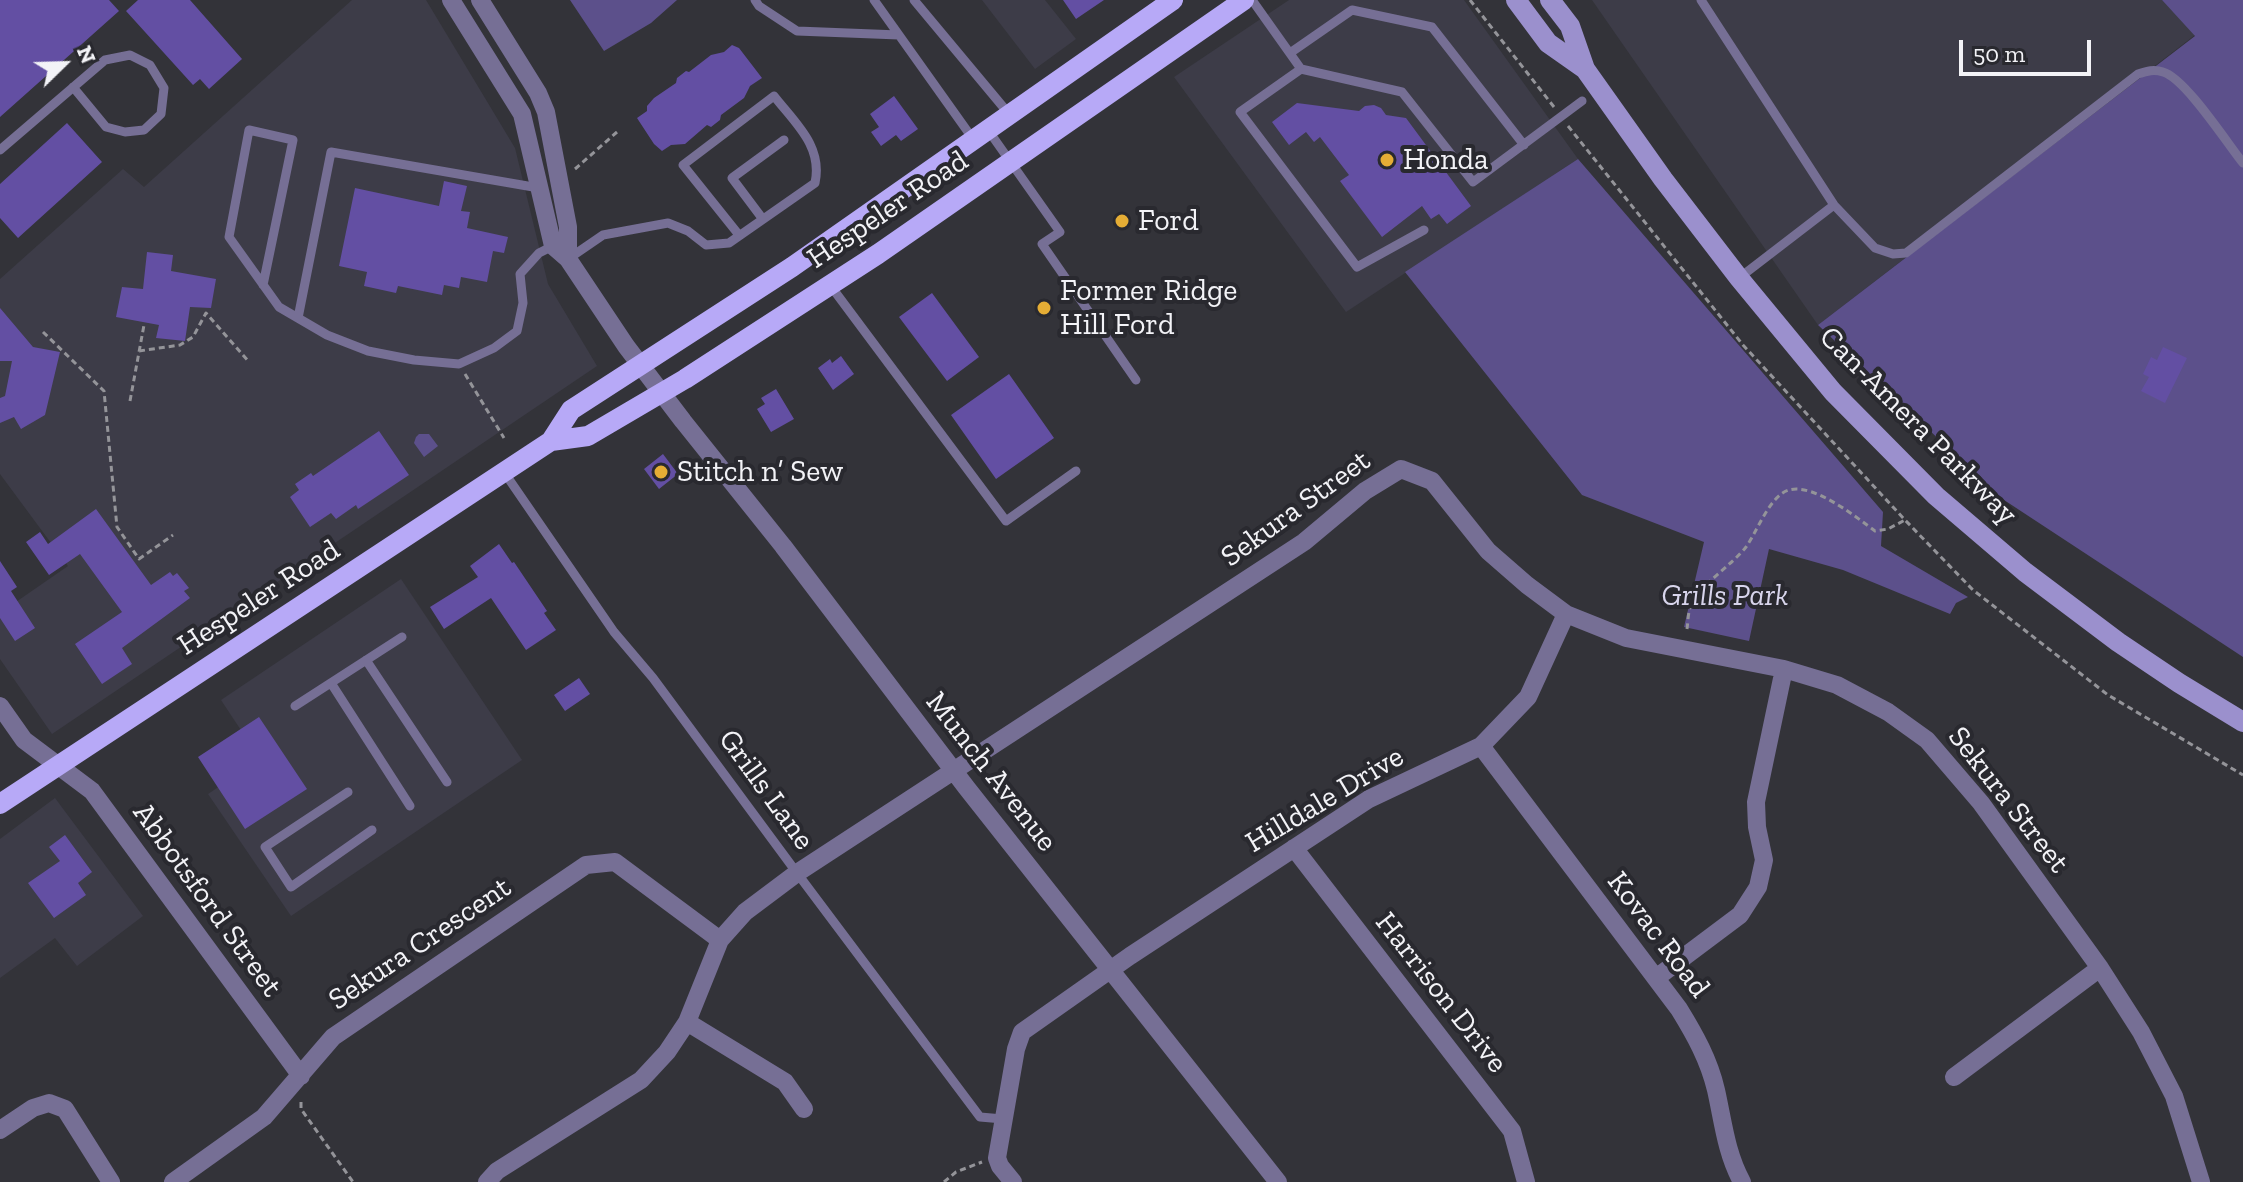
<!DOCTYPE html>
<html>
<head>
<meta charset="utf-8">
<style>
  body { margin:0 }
  #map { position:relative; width:2243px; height:1182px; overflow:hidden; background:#333339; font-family:"Zilla Slab",serif }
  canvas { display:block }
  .north { position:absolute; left:24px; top:24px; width:80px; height:80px; -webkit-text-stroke:6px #29292f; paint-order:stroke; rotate:67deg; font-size:22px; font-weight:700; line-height:32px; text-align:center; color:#f3f3f7 }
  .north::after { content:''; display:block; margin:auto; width:28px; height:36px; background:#f3f3f7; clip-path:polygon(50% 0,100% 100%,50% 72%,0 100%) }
  .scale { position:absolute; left:1959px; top:40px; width:132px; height:36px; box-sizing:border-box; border:4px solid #f3f3f7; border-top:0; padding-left:10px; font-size:24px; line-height:28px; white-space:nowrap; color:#f3f3f7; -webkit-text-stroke:6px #29292f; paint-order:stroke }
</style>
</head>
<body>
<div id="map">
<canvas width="2243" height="1182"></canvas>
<div class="north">N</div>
<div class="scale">50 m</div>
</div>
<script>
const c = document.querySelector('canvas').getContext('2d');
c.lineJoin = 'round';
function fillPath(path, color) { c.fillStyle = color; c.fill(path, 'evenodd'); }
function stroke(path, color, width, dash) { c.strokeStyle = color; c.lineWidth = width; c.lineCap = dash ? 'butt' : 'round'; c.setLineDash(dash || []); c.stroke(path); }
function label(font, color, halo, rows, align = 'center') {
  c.font = font + ' "Zilla Slab",serif'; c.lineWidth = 8; c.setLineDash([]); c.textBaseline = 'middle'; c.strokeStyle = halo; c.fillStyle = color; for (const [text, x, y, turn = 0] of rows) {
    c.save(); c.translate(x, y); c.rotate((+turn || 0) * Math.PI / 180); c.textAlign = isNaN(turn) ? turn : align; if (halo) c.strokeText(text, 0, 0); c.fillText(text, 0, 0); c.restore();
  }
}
fillPath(new Path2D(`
  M352,0H426L515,148L548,284L597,366L52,734L0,659V613L68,566L0,474V279L123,169L144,187Z
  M982,0H1045L1076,39L1035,69Z
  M1289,0H1464L1578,159L1346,312L1174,77Z
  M1592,0H2162L2195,35L1818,325Z
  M401,579L522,760L291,916L208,794L260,759L221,700Z
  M55,798L143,916L77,966L55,938L0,978V839Z`), '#3d3c48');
fillPath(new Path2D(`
  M570,0H677L651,23L604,51Z
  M2162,0H2243V657L2001,498L1818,325L2195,36Z
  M1578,159L1883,512L1881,546L1968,597L1956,603L1950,614L1843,570L1769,549L1749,641L1684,627L1704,542L1582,495L1405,272Z
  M419,434H429L438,446L424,457L414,443L416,437Z`), '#5c508b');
fillPath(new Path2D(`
  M0,0H109L119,11L0,117Z
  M138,0H190L242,59L209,89L200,79L193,85L126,11Z
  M1063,0H1104L1076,19Z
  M732,45L739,48L762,78L750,86L744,98L721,115L720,120L711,127L707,125L685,144L671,145L662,151L654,144L637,118L647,111V106L654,98L676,83L677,78L686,71L689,72L711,55L724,52Z
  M894,96L918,129L901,141L896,135L881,146L871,132L879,127L870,114Z
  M1297,103L1359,111L1365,106L1374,105L1381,108L1386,115L1406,118L1471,206L1447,224L1439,214L1431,219L1422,206L1382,237L1340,181L1349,175L1320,137L1314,142L1306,132L1289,145L1272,122Z
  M67,123L102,162L18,238L0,218V184Z
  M444,181L467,186L461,211L470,212L467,228L508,237L504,253L493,251L487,282L461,277L459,288L444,285L442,295L398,286L396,293L364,286L367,272L339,266L355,188L439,206Z
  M147,252L173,255L171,271L216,279L211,308L190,307L185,341L156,338L159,325L116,317L122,287L143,289Z
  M932,293L979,357L947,381L899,317Z
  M0,308L33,347L60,352L45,415L21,429L14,417L0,423V398L5,396L12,361H0Z
  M2163,347L2187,358L2165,403L2141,391L2149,377L2143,374L2151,357L2157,360Z
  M841,356L854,374L833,390L818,368L830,359L832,363Z
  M1009,374L1054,438L996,479L951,415Z
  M776,389L794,419L771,432L757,409L765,404L761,398Z
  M379,431L409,475L358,509L356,505L336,519L331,513L310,527L290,497L299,490L295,484L311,473L313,476Z
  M663,454L678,474L659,489L644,469Z
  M96,509L151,585L170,572L173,576L177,573L189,588L184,591L190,598L122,648L132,664L102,684L75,644L122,612L80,554L49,575L26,542L40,532L48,544Z
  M499,544L512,563L514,562L547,611L544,613L556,630L526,650L491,598L444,629L430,607L478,577L470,566Z
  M0,561L17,587L11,591L35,628L15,641L0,618Z
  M579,678L590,694L565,711L554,695Z
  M259,717L307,789L245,829L198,757Z
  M65,835L92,872L78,883L86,895L54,918L28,883L60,861L49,847Z`), '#634fa3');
stroke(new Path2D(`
  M1470,0L1554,107
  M1568,126L1743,345L1905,520L1973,590L2108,695L2243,775
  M575,169L617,132
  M43,332L104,391L117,527L139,559L173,535
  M139,351L180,345L193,337L206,313L249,362
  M465,374L504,438
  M130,401L144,325
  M1687,629C1688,622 1688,612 1691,605C1698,587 1733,564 1746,547C1757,532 1770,495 1789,490C1814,483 1856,517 1875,531L1888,529L1905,520
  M301,1102V1109L353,1182
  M944,1182L956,1172L982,1162`), '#949499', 3, [6, 4]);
stroke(new Path2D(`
  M755,0L759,6L797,31L899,35
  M874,0L973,139
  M914,0L1009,114
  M1252,0L1301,69
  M1701,0L1834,205
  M1290,53L1352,10L1432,27L1524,145
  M988,130L1060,232L1042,244L1136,380
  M0,150L105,60L130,55L150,65L164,88L161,114L144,130L125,132L106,127L73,87
  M762,218L732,178L784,140
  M1424,230L1357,267L1240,112L1301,69L1402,92L1473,182L1582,101
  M568,259L603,235L668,223L688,231L706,245L729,243L815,183C823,146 795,123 774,96L683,165L739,235
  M1739,278L1834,205L1875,248L1893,254L1906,253L2138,74C2147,71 2154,69 2163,72C2185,78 2227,143 2243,163
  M263,285L293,140L249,130L229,237L279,307L327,335L368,351L414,360L459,364L494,348L517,331L523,303L520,274L539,253L553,246
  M830,285L1006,521L1076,471
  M298,318L331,152L539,188
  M504,472L614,632L653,678L797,873L980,1117L1003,1119
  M366,660L447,782
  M331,683L410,806
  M295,706L402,637
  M348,792L265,847L291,887L372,830`), '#766f95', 9);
stroke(new Path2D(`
  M451,0L522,114L553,246L568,259L626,346L683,421L783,546L966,787L1278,1182
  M480,0L538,93L546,112L568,227V259
  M0,706L24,740L92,791L301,1076
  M1481,746L1679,1009C1695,1035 1709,1060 1716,1090C1723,1121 1726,1153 1742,1182
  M1294,848L1512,1131L1526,1182
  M1656,978L1740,915L1758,887L1764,860L1757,827L1756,802L1784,669
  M687,1022L785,1082L804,1109
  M1954,1077L2100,968
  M0,1130L33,1108L49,1103L65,1109L111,1182
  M173,1182L264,1117L333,1037L586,865L615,862L720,940
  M487,1182L497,1171L641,1080L667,1052L687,1022L720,940L745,912L797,873L1304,542L1365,491L1401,469L1432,481L1488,551L1527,585L1566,614L1626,638L1784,669L1837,685L1888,712L1927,740L1981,803L2100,968L2141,1032L2174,1096L2201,1182
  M1013,1182L1000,1166L997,1158L1016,1049L1022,1032L1130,956L1369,799L1481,746L1528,697L1566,614`), '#766f95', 18);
stroke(new Path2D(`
  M1516,0L1548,43L1585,69
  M1550,0L1570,26L1585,69L1663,179L1739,278L1833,392L1936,496L2025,572L2118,642L2179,683L2243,722`), '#9b90cd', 20);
stroke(new Path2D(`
  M551,441L588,436L685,379L878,254L1244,0
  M0,804L551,441L571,410L792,267L1173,0`), '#b7a9f7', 20);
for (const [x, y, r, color] of [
  [1387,160,8,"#e5ad35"],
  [1122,221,8,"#e5ad35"],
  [1044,308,8,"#e5ad35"],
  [661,472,8,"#e5ad35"]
]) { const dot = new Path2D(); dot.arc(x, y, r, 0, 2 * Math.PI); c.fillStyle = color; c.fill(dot); stroke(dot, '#29292f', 3); }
label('30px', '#f3f3f7', '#29292f', [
  ["Honda",1403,160],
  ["Ford",1138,221],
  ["Former Ridge",1060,291],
  ["Hill Ford",1060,325],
  ["Stitch n’ Sew",677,472]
], 'left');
label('30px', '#f3f3f7', '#29292f', [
  ["Hespeler Road",888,210,-34],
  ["Can-Amera Parkway",1918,426,45],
  ["Sekura Street",1296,509,-36],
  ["Hespeler Road",259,598,-33],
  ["Munch Avenue",991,772,52],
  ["Grills Lane",766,790,54],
  ["Hilldale Drive",1325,800,-31],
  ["Sekura Street",2008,800,52],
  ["Abbotsford Street",207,900,54],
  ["Kovac Road",1658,935,53],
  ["Sekura Crescent",420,944,-34],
  ["Harrison Drive",1441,993,52]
]);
label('italic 30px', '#d8d5ec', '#29292f', [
  ["Grills Park",1725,596]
]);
</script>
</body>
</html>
